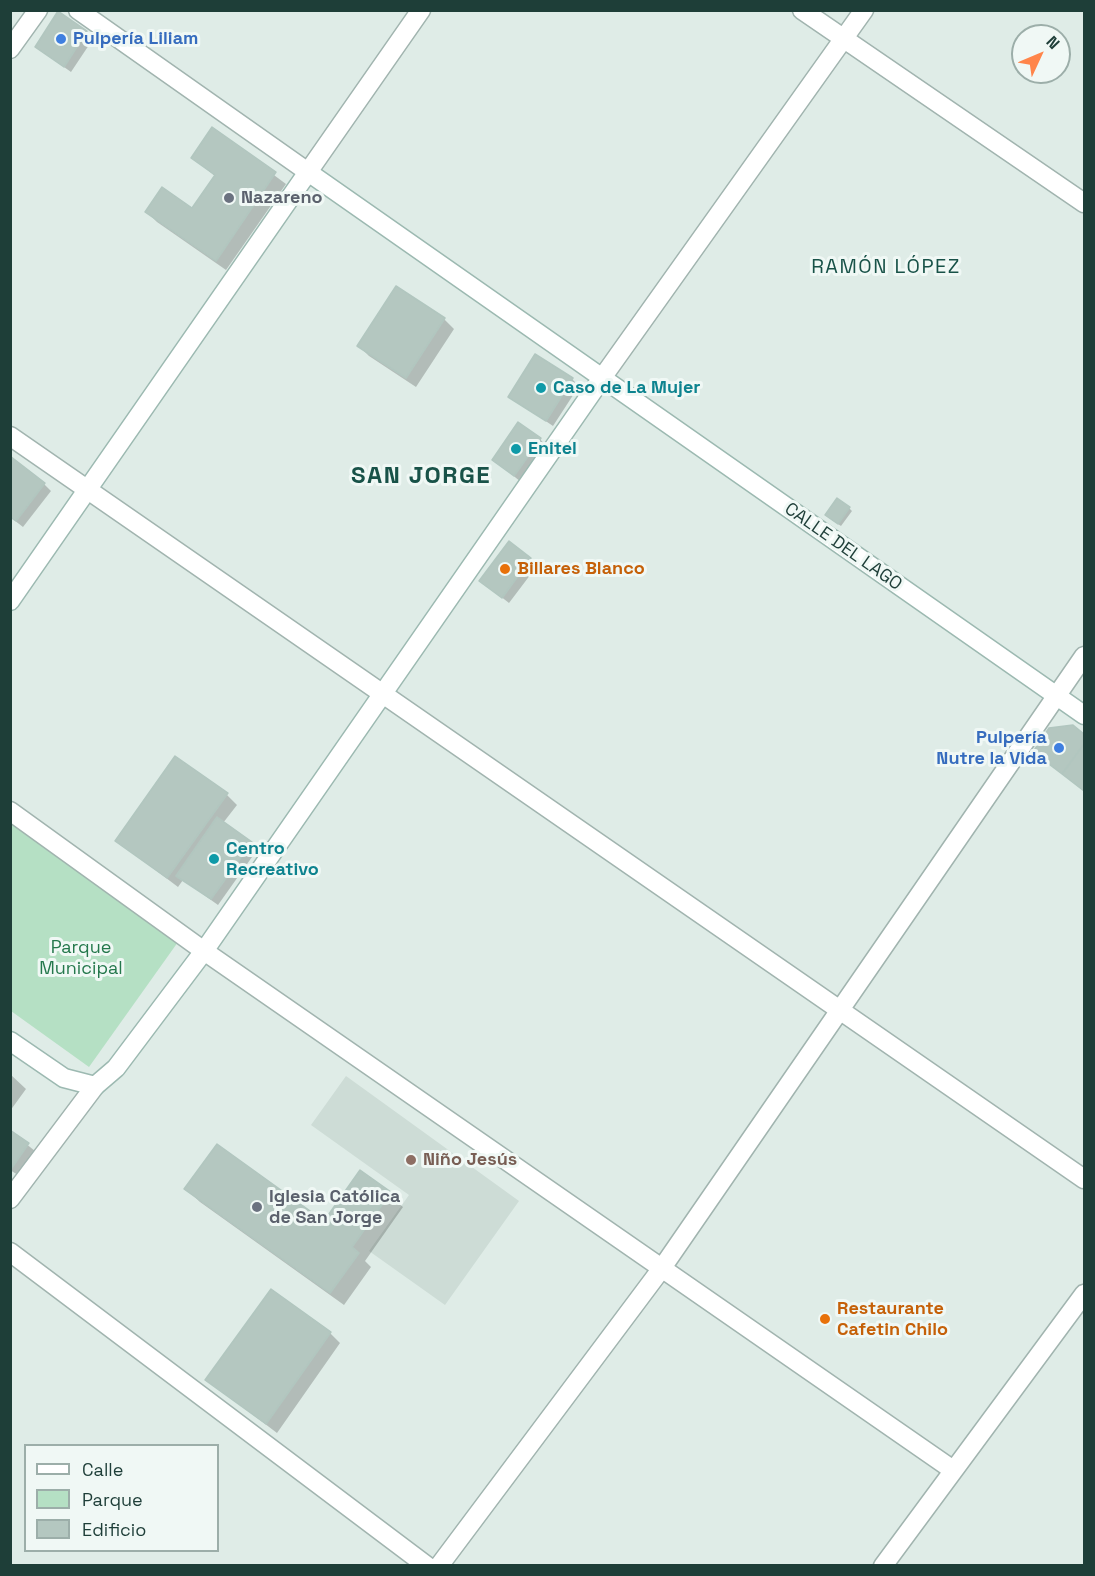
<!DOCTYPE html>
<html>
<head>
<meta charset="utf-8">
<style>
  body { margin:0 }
  #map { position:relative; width:1095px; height:1576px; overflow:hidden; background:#dfece7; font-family:"Space Grotesk",sans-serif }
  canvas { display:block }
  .frame { position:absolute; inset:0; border:12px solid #1e3e38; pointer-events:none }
  .legend { position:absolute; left:24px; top:1444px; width:195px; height:108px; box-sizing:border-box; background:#f0f8f5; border:2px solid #9caea9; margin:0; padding:8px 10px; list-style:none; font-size:18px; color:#1e3e38 }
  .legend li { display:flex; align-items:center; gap:12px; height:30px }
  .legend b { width:30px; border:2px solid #9caea9 }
  .north { position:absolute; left:1011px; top:24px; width:60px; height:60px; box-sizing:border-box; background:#f0f8f5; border:2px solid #9caea9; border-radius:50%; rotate:46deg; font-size:16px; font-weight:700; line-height:24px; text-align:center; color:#1e3e38 }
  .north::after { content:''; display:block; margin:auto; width:21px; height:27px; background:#ff854a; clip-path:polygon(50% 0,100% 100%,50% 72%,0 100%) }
</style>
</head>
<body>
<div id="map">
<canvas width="1095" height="1576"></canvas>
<div class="frame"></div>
<ul class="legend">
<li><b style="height:8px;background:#fff"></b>Calle</li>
<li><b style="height:16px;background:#b5e0c4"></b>Parque</li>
<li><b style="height:16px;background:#b4c7c0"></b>Edificio</li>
</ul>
<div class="north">N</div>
</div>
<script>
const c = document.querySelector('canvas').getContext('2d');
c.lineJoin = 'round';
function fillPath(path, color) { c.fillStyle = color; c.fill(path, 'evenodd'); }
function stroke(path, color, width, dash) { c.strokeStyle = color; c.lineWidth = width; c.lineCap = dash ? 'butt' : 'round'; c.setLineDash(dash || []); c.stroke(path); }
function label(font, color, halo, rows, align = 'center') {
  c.font = font + ' "Space Grotesk",sans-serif'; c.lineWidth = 6; c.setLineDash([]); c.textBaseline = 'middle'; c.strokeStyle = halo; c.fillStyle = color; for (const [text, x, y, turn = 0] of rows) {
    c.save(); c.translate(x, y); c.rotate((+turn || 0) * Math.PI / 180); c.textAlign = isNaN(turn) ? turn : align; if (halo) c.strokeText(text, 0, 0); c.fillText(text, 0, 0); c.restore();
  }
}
fillPath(new Path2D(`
  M346,1076L519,1201L445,1305L369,1251L409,1195L311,1125Z`), '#cddcd6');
fillPath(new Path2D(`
  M11,822L178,942L89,1067L11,1011Z`), '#b5e0c4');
fillPath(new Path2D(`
  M58,14L93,39L71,72L36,47Z
  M212,129L286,184L226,270L157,222L147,212L192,210L216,177L193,158Z
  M444,319L454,329L416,387L369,356L359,346Z
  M572,379L579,386L553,426L510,397Z
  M540,439L546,446L521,482L494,460Z
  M44,484L51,491L23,527L10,517Z
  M849,508L852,511L841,526L829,518Z
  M530,559L537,566L509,603L481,581Z
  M1072,727L1084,736V791L1042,758Z
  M227,795L237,805L223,823L257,850L218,905L183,880L178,887L117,841Z
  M10,1074L26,1089L10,1111Z
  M10,1131L35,1151L18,1175L10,1170Z
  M360,1173L403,1207L365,1261L371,1267L344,1305L200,1202L186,1189L325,1223Z
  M330,1333L340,1343L277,1433L207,1380Z`), '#0003');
const building = new Path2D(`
  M58,11L87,31L64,67L35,47Z
  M212,127L276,172L216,261L145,212L162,187L192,208L215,175L191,158Z
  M396,286L445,318L406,378L357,346Z
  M535,354L573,378L546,421L508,397Z
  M518,422L541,438L514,476L492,460Z
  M10,456L45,483L16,521L10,517Z
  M837,498L850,507L838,524L825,515Z
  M509,541L531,558L502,598L479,581Z
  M1073,725L1084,734V744L1062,774L1033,752L1049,728Z
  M1084,744V791L1062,774Z
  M175,756L228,793L167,878L115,841Z
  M217,817L252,842L211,899L176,876Z
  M10,1130L29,1143L11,1169H10Z
  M217,1144L324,1221L360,1170L391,1192L352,1247L359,1253L330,1293L184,1189Z
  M271,1289L331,1332L266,1424L205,1380Z`);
fillPath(building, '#b4c7c0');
stroke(building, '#b1c6bf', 1.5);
const minor = new Path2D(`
  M78,10L308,172L421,10
  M802,10L1084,203
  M602,378L864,10
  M10,436L1084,1179
  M10,811L204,951L953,1470
  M10,1199L95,1086
  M10,1252L427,1566
  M439,1566L662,1268L1084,656
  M883,1566L1084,1294`);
const tertiary = new Path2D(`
  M10,49L38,10`);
const secondary = new Path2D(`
  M10,601L308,172L1084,715
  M10,1041L64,1078L95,1086L116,1068L204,951L602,378`);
stroke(minor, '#a1b4af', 21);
stroke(tertiary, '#a1b4af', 21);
stroke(secondary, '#9cb9b1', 21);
stroke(minor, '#fff', 18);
stroke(tertiary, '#fff', 18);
stroke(secondary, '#fff', 18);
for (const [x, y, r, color] of [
  [61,39,6,"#3f7fe0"],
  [229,198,6,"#6b7280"],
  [541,388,6,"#0f9aa8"],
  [516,449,6,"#0f9aa8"],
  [505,569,6,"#e8710a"],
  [1059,748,6,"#3f7fe0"],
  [214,859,6,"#0f9aa8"],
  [411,1160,6,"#8d6e63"],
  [257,1207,6,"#6b7280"],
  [825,1319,6,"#e8710a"]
]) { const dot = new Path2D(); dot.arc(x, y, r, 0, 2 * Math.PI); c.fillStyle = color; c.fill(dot); stroke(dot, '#f0f8f5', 2); }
label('bold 18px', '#366cbe', '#f0f8f5', [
  ["Pulpería Liliam",73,39],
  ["Pulpería",1047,738,"right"],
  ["Nutre la Vida",1047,759,"right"]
], 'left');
label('bold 18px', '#5b616d', '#f0f8f5', [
  ["Nazareno",241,198],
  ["Iglesia Católica",269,1197],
  ["de San Jorge",269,1218]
], 'left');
label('bold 18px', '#0d838f', '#f0f8f5', [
  ["Caso de La Mujer",553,388],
  ["Enitel",528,449],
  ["Centro",226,849],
  ["Recreativo",226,870]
], 'left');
label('18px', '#1e3e38', '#f0f8f5', [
  ["CALLE DEL LAGO",843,547,35]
]);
label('bold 18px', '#c56008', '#f0f8f5', [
  ["Billares Blanco",517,569],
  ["Restaurante",837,1309],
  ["Cafetin Chilo",837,1330]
], 'left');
label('18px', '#24784c', '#f0f8f5', [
  ["Parque",81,948],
  ["Municipal",81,969]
]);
label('bold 18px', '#785e54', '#f0f8f5', [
  ["Niño Jesús",423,1160]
], 'left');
c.letterSpacing = '1.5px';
label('20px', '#185248', '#f0f8f5', [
  ["RAMÓN LÓPEZ",886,268]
]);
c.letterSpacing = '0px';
c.letterSpacing = '1.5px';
label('bold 24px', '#185248', '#f0f8f5', [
  ["SAN JORGE",421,476]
]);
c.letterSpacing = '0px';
</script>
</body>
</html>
